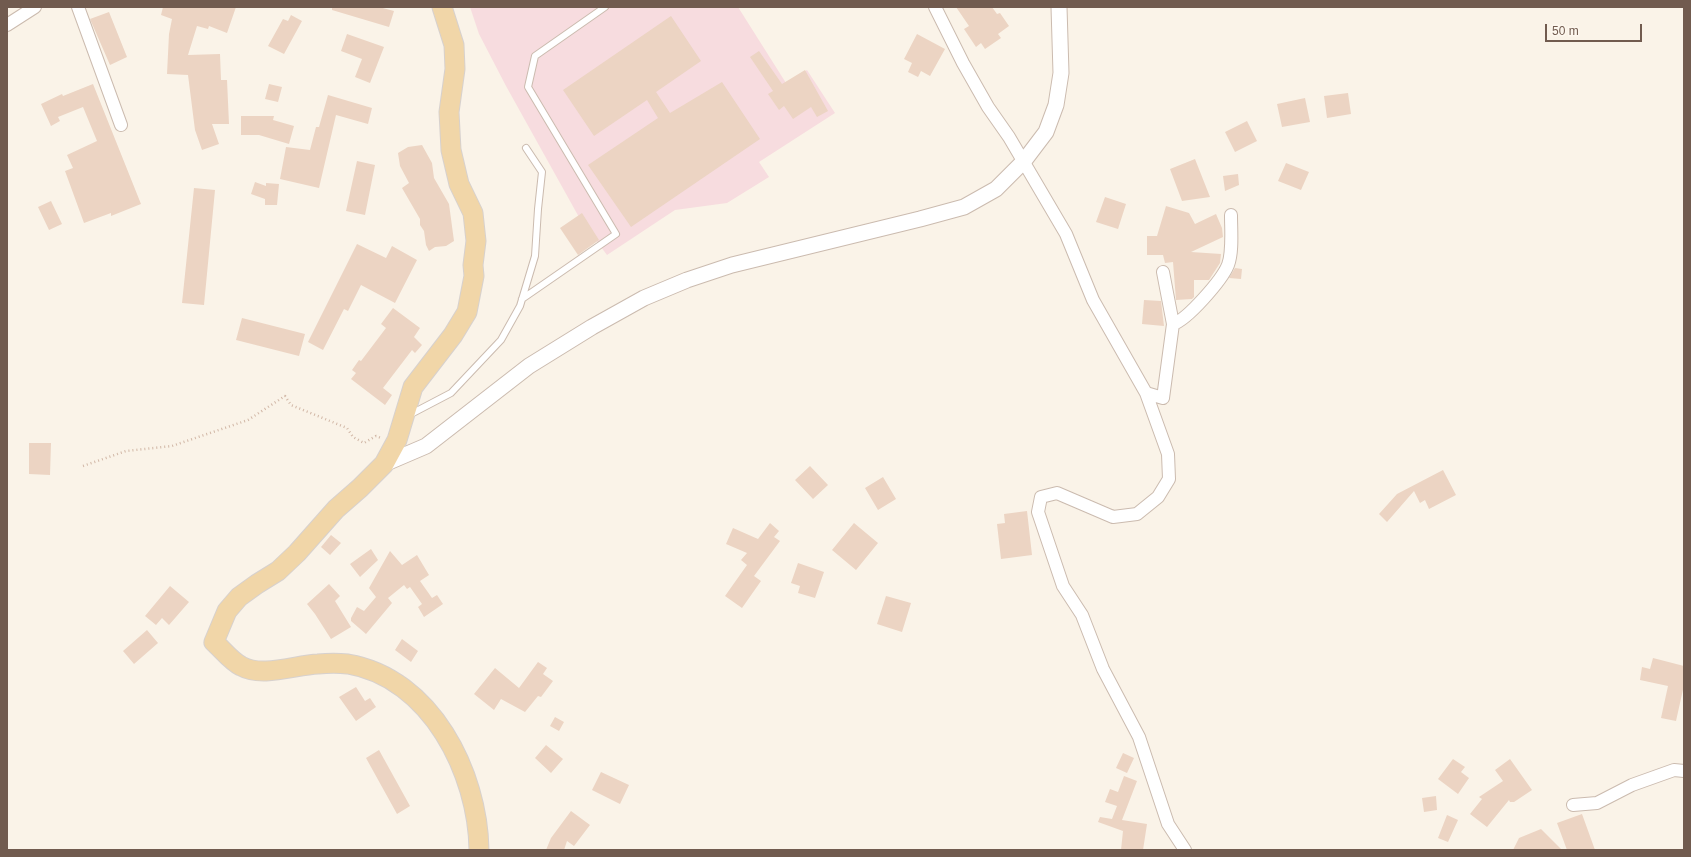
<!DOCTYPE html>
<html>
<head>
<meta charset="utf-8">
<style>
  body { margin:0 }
  #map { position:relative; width:1691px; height:857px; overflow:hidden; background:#faf3e8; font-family:Helvetica,sans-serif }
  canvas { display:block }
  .frame { position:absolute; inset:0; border:8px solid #715b4f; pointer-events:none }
  .scale { position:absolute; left:1545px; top:24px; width:97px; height:18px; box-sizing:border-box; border:2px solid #715b4f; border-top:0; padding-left:5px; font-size:12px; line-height:14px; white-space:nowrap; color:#715b4f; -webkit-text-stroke:3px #fdf7ee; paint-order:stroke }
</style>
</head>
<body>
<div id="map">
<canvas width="1691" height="857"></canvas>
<div class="frame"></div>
<div class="scale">50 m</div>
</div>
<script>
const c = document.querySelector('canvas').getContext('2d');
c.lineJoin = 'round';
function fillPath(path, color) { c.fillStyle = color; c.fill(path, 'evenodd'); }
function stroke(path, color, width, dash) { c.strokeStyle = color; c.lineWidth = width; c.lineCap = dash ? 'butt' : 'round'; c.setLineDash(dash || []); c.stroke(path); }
fillPath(new Path2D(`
  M470,7H738L786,83L807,70L835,113L759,162L769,177L727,203L675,210L607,255L580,219L506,86L479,34Z`), '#f7dcdf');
fillPath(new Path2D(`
  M163,7H236L227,33L209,26L208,29L197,26L188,55L220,54L221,80H227L229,124H212L219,144L202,150L195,130L188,75L167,74L169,34L172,19L161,15Z
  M332,7H379L394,11L389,27L332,10Z
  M956,7H992L997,14L1000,13L1009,26L998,34L1001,38L985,49L981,43L976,47L964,29L969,26Z
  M109,12L127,57L110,65L90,19Z
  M291,15L302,21L284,54L268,46L283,19L288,21Z
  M671,16L701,61L656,92L670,113L722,82L760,139L631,227L588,165L658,118L647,100L594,136L563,90Z
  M347,34L384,47L370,83L355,77L362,59L341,51Z
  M917,34L945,49L930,76L921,71L918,77L908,72L912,63L904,59Z
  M759,51L782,84L805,70L828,111L817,117L811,107L793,119L784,106L779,110L768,94L773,91L750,57Z
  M93,84L141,204L111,216V213L84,223L65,171L73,168L67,155L97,141L83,107L58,117L60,121L51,126L41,104L62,94L63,96Z
  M269,84L282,87L278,102L265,99Z
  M1348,93L1351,114L1327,118L1324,96Z
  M328,95L372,108L368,124L336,115L319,188L280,179L286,147L310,150L316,127H319Z
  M1305,98L1310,122L1282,127L1277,104Z
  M241,116H274L273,120L294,126L289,144L259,135H241Z
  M1247,121L1257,141L1235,152L1225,132Z
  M422,145L432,163L434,178L449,204L454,241L446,246L435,247L429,251L426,245L424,231L420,225V219L402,188L409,183L400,166L398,153L408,147Z
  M1195,159L1210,197L1182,201L1170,169Z
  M357,161L375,165L365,215L346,211Z
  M1286,163L1309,172L1301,190L1278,181Z
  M1238,174L1239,185L1225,191L1223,176Z
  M255,182L266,186V183L279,184L277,205H265V199L251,194Z
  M194,188L215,190L204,305L182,303Z
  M1105,197L1126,204L1118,229L1096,222Z
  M51,201L62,224L49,230L38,207Z
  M1166,206L1189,213L1195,224L1216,214L1222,228L1223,237L1191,252L1221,254L1220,263L1209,280H1194V297L1192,299L1176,300L1173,262L1165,263L1163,255H1147V236H1157Z
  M582,213L599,240L578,255L560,228Z
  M357,244L386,258L392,246L417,260L395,303L361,285L348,311L344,309L323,350L308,342Z
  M1235,268L1242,269L1241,279L1229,278Z
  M1144,300L1161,301L1164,326L1142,324Z
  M393,308L420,328L414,337L422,345L415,353L412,350L383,388L392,395L385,405L351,379L356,373L352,370L359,360L361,361L386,328L381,324Z
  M242,318L305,334L299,356L236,340Z
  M29,443H51L50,475L29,474Z
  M810,466L828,485L813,499L795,480Z
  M1443,470L1456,495L1429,509L1425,500L1420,503L1414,491L1387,522L1379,514L1397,494Z
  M883,477L896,499L878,510L865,488Z
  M1027,511L1032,555L1001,559L997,524L1005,523L1004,514Z
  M770,523L779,531L774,537L780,541L754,576L761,581L742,608L725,596L747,565L741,560L747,553L726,544L733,528L758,539Z
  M854,523L878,543L856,570L832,550Z
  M331,535L341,543L330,555L321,547Z
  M371,549L378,560L360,577L350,564Z
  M390,551L402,565L417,555L429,575L420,581L432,598L437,595L443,604L424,617L418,607L422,604L410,587L407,589L404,585L388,598L392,603L366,634L351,621V618L357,607L364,611L376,597L369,588Z
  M798,563L824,572L815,598L798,593L800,586L791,583Z
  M329,584L340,596L335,601L351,627L331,639L315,614L307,604Z
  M170,586L189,602L169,625L162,618L156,625L145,616Z
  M886,596L911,603L902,632L877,624Z
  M147,630L158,643L134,664L123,651Z
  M402,639L418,651L411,662L395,650Z
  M1653,658L1684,666V685L1676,721L1661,718L1668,686L1640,680L1642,667L1650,669Z
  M538,662L547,668L543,674L553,681L541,697L538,696L525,712L501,699L494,710L474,694L495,668L519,688Z
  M356,687L365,701L370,698L376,707L356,721L339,697Z
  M555,717L564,722L559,731L550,726Z
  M546,745L563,759L551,773L535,758Z
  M379,750L410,806L397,814L366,758Z
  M1123,753L1134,758L1127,773L1116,768Z
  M1453,759L1465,767L1461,772L1469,778L1458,794L1438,779Z
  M1510,759L1532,790L1514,802H1510L1509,800L1487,827L1470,814L1482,799L1479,797L1503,781L1495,770Z
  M601,772L629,785L620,804L592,790Z
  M1124,776L1137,781L1122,820L1147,824L1143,850H1121L1123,831L1098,822L1100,817L1112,819L1117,806L1105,802L1110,789L1118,792Z
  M1436,796L1437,810L1424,812L1422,798Z
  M571,811L590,825L574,846L567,841L564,850H546L551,838Z
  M1582,814L1595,850H1567L1557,823Z
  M1447,815L1458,820L1448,842L1438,838Z
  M1541,829L1562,850H1513L1519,838Z`), '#ecd4c3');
const service = new Path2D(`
  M522,299L616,234L528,87L535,56L605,7
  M409,415L451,393L501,340L520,306L535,256L538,209L542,172L526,148`);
const minor = new Path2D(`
  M78,7L121,125
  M935,7L963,63L988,107L1009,137L1066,234L1093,300L1146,393L1168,454L1169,479L1158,497L1137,514L1113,517L1057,493L1041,497L1038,512L1063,586L1082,615L1103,669L1139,737L1168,824L1185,850
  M7,25L35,7
  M1163,272L1173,324
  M1146,393L1163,398L1173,324C1187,320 1222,280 1228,265C1233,252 1231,230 1231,215
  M1573,805L1597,803L1632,785L1674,770L1684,771`);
const tertiary = new Path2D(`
  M384,464L426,446L529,366L592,327L644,298L687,280L732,265L920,219L964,207L996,189L1024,161L1046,132L1056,105L1061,73L1059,7`);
const primary = new Path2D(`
  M442,7L454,45L455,69L449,112L451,150L459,184L473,213L476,241L473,265L474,276L467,312L453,335L413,387L397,440L384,464L360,488L336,509L297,553L278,571L257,584L239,597L227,611L214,642C222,649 231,661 241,666C262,678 295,665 318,664C328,663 339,663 348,664C431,678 478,773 479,850`);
stroke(service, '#cbbbaf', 8);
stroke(minor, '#cbbbaf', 14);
stroke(tertiary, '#cbbbaf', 17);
stroke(primary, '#d7d1ce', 21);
stroke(new Path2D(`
  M83,466L126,451L172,446L248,420L285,396L291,405L347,428L353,437L364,443L376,436L381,438`), '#d1b7a6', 2.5, [1, 3]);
stroke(service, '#fff', 6);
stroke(minor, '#fff', 12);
stroke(tertiary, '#fff', 15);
stroke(primary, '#f1d6a8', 19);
</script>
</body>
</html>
